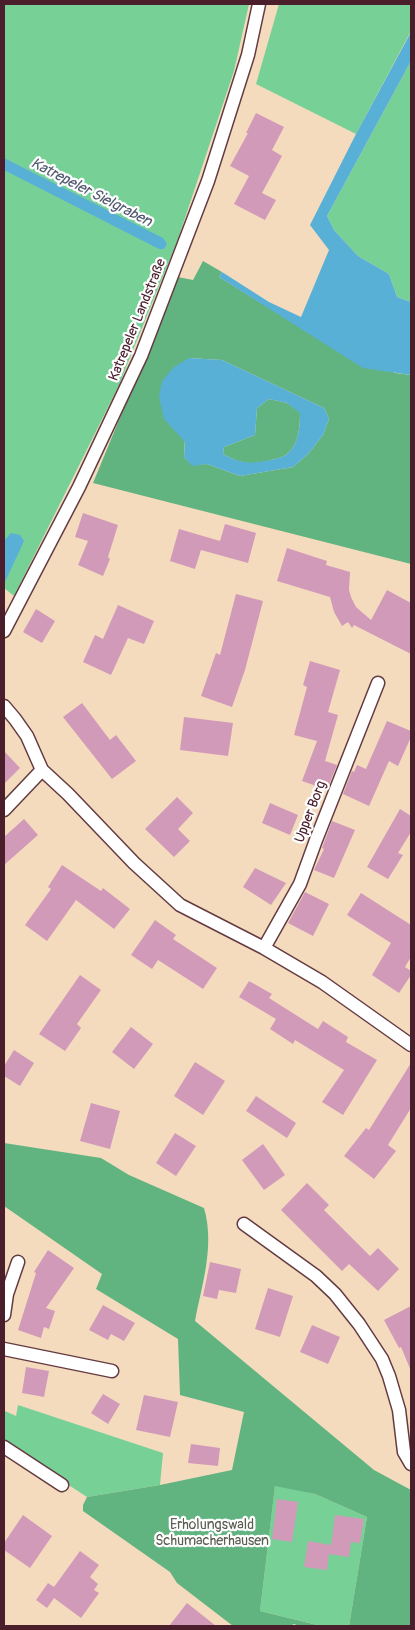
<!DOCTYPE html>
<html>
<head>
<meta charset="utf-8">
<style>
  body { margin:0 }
  #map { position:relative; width:415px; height:1630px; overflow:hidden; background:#f4dbbe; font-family:Pangolin,sans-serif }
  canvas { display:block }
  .frame { position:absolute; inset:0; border:5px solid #4a1f2b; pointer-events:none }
</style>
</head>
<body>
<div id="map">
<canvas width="415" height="1630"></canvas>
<div class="frame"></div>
</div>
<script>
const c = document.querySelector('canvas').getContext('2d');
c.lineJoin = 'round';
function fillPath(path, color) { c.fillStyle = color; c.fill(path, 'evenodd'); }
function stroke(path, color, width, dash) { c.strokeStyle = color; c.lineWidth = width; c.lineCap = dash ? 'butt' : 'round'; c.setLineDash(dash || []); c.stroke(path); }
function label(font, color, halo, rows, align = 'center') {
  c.font = font + ' Pangolin,sans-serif'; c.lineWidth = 4.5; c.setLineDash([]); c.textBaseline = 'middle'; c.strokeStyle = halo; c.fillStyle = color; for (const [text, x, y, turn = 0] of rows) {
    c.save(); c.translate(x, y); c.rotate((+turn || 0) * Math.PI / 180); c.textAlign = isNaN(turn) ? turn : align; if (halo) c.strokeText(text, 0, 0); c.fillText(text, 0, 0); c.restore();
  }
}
fillPath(new Path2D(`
  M4,4H249L234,71L178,239L119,385L14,596L4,588Z
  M279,4H411V31L356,134L256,84Z
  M411,61V302L397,297L389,274L358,256L334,230L327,216Z
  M18,1405L163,1453L160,1485L87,1497L4,1443L5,1411L16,1416Z
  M275,1485L315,1494L367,1517L349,1626H321L260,1611Z`), '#77d197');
fillPath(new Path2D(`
  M203,261L222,272L219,277L319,339L395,373L411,375V564L93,483L178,277L193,280ZM189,358L222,360L324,408L329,419L323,435L308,454L293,467L240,476L207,464L192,465L184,457Z
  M269,399L287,403L300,412C300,427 299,445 286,455C283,457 278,458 275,459C253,465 243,465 223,454L224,447L255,435L257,408Z
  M4,1143L101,1158L129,1175L204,1208C215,1246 202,1284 195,1321L374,1470L411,1490V1626H349L367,1517L315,1494L275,1486L260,1611L321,1626H299L294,1624L290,1626H233L177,1583L170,1572L83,1511V1505L87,1497L160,1485L232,1470L244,1412L180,1395L178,1339L96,1289L102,1274L4,1206Z`), '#61b380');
fillPath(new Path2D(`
  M411,32V61L327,216L334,230L358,256L389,274L397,297L411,302V375L363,368L219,277L222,272L269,302L301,317L329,250L310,225L356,134Z
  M4,158L163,238L167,244L164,249H159L4,170Z
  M189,358L222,360L324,408L329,419L323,435L308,454L293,467L240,476L207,464L192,466L184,457L185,442L164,419L159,397L162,381L174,367ZM269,399L287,403L300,413C300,427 299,445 286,455C283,457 278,458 275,459C254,464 243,465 223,454L224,447L255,435L257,408Z
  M11,533L20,535L24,541L4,584V541Z`), '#59b0d6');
fillPath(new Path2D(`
  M256,113L284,127L272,150L282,156L262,193L276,200L265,220L234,204L249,176L230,166L248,133H246Z
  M83,513L118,525L108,557L110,559L103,576L78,565L88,541L75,537Z
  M225,524L256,533L248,563L201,550L195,569L170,561L179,529L220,541Z
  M287,548L327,561L326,565L350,572L349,590L351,597L356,607L371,620L387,590L411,603V654L354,625L352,628L348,622L342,626L334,612L330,597L277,581Z
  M236,594L263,601L245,670L232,707L201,696L216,653L220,655Z
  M118,605L154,621L144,644L128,638L111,675L83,662L95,635L103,639Z
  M36,609L55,621L42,643L23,632Z
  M310,661L340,670L328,712L338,715L325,761L337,765L328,787L326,786L325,789L302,781L317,741L294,735L307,687L303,685Z
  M82,703L110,740L116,735L136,761L112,779L63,717Z
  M184,717L233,723L228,756L180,750Z
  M387,721L411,731V737L398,766L389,761L369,806L343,794L352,771L354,772L357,765L366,769Z
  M4,751L20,768L4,784Z
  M177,797L193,813L178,829L190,841L174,857L145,829Z
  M270,803L298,815L290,835L262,823Z
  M400,809L411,816V832L398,853L403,855L388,879L367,867Z
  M24,819L38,835L4,865V837Z
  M332,821L355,830L334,878L314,870L324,849L322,848Z
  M62,865L101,891L103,888L130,909L114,929L76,900L47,941L25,925L51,889L48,887Z
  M255,868L286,883L271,905L243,887Z
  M305,892L329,904L313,936L288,923Z
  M361,893L411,925V957L405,967L411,971V975L399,993L372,975L391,943L347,915Z
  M155,920L176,935L173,939L217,968L203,989L158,960L152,969L131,955Z
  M80,975L101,990L77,1024L81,1028L65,1051L39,1034Z
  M249,981L272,994L269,998L318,1029L323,1021L348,1037L346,1042L377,1060L343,1115L322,1102L344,1070L295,1040L293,1044L270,1029L276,1019L239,997Z
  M131,1027L153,1044L134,1069L112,1052Z
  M14,1050L34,1063L20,1086L4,1076V1066Z
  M195,1062L225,1081L203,1115L174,1096Z
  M411,1063V1108L388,1145L396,1151L374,1179L344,1156L366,1128L369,1130Z
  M256,1096L296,1123L287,1138L246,1111Z
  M91,1103L120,1111L110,1149L80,1141Z
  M175,1133L196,1146L176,1176L156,1163Z
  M263,1144L285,1175L264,1190L242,1160Z
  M307,1183L329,1205L324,1210L370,1256L378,1248L399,1269L378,1291L349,1264L342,1271L281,1210Z
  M48,1250L74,1268L46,1308L55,1311L49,1329L44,1327L41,1338L18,1330L36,1273L34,1272Z
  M210,1262L241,1269L236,1293L219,1290L217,1299L203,1296Z
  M268,1288L293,1296L280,1337L255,1329Z
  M103,1305L135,1323L124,1341L111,1334L108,1340L89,1330Z
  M411,1306V1371L401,1347L399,1348L384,1320Z
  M312,1325L340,1337L328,1364L300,1352Z
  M26,1367L49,1371L44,1397L22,1393Z
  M103,1394L120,1404L108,1424L91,1413Z
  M144,1395L178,1402L170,1437L136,1430Z
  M191,1444L220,1448L218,1466L188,1463Z
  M277,1499L298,1502L292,1542L272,1539Z
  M23,1515L52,1536L30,1568L4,1550V1543Z
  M335,1515L364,1519L360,1543L351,1542L349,1557L329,1554L327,1570L304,1567L308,1541L331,1545Z
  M80,1551L99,1565L90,1577L98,1584L94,1590L99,1593L81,1618L54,1598L47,1608L36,1600L48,1583L54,1587Z
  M187,1603L216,1626H169Z`), '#d29ab9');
const minor = new Path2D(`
  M4,631L79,487L141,356L208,181L248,55L259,4
  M4,706L15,719L27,736L42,770L68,794L134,863L180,905L264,948L322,982L411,1045
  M4,810L42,770
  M264,948L300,884L316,840L378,683
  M244,1224L316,1276L335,1294L359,1324L382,1359L389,1376L399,1410L404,1452L411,1464
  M4,1315L7,1294L18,1262
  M4,1349L112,1371
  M4,1447L62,1485`);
stroke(minor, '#643b41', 15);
stroke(minor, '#fff', 12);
label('14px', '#4a1f2b', '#fff', [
  ["Katrepeler Landstraße",138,320,-68],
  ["Upper Borg",311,812,-69]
]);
label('14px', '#5a5d51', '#fff', [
  ["Erholungswald",212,1525],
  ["Schumacherhausen",212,1541]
]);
label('italic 15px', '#50596f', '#fff', [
  ["Katrepeler Sielgraben",91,193,27]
]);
</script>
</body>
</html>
